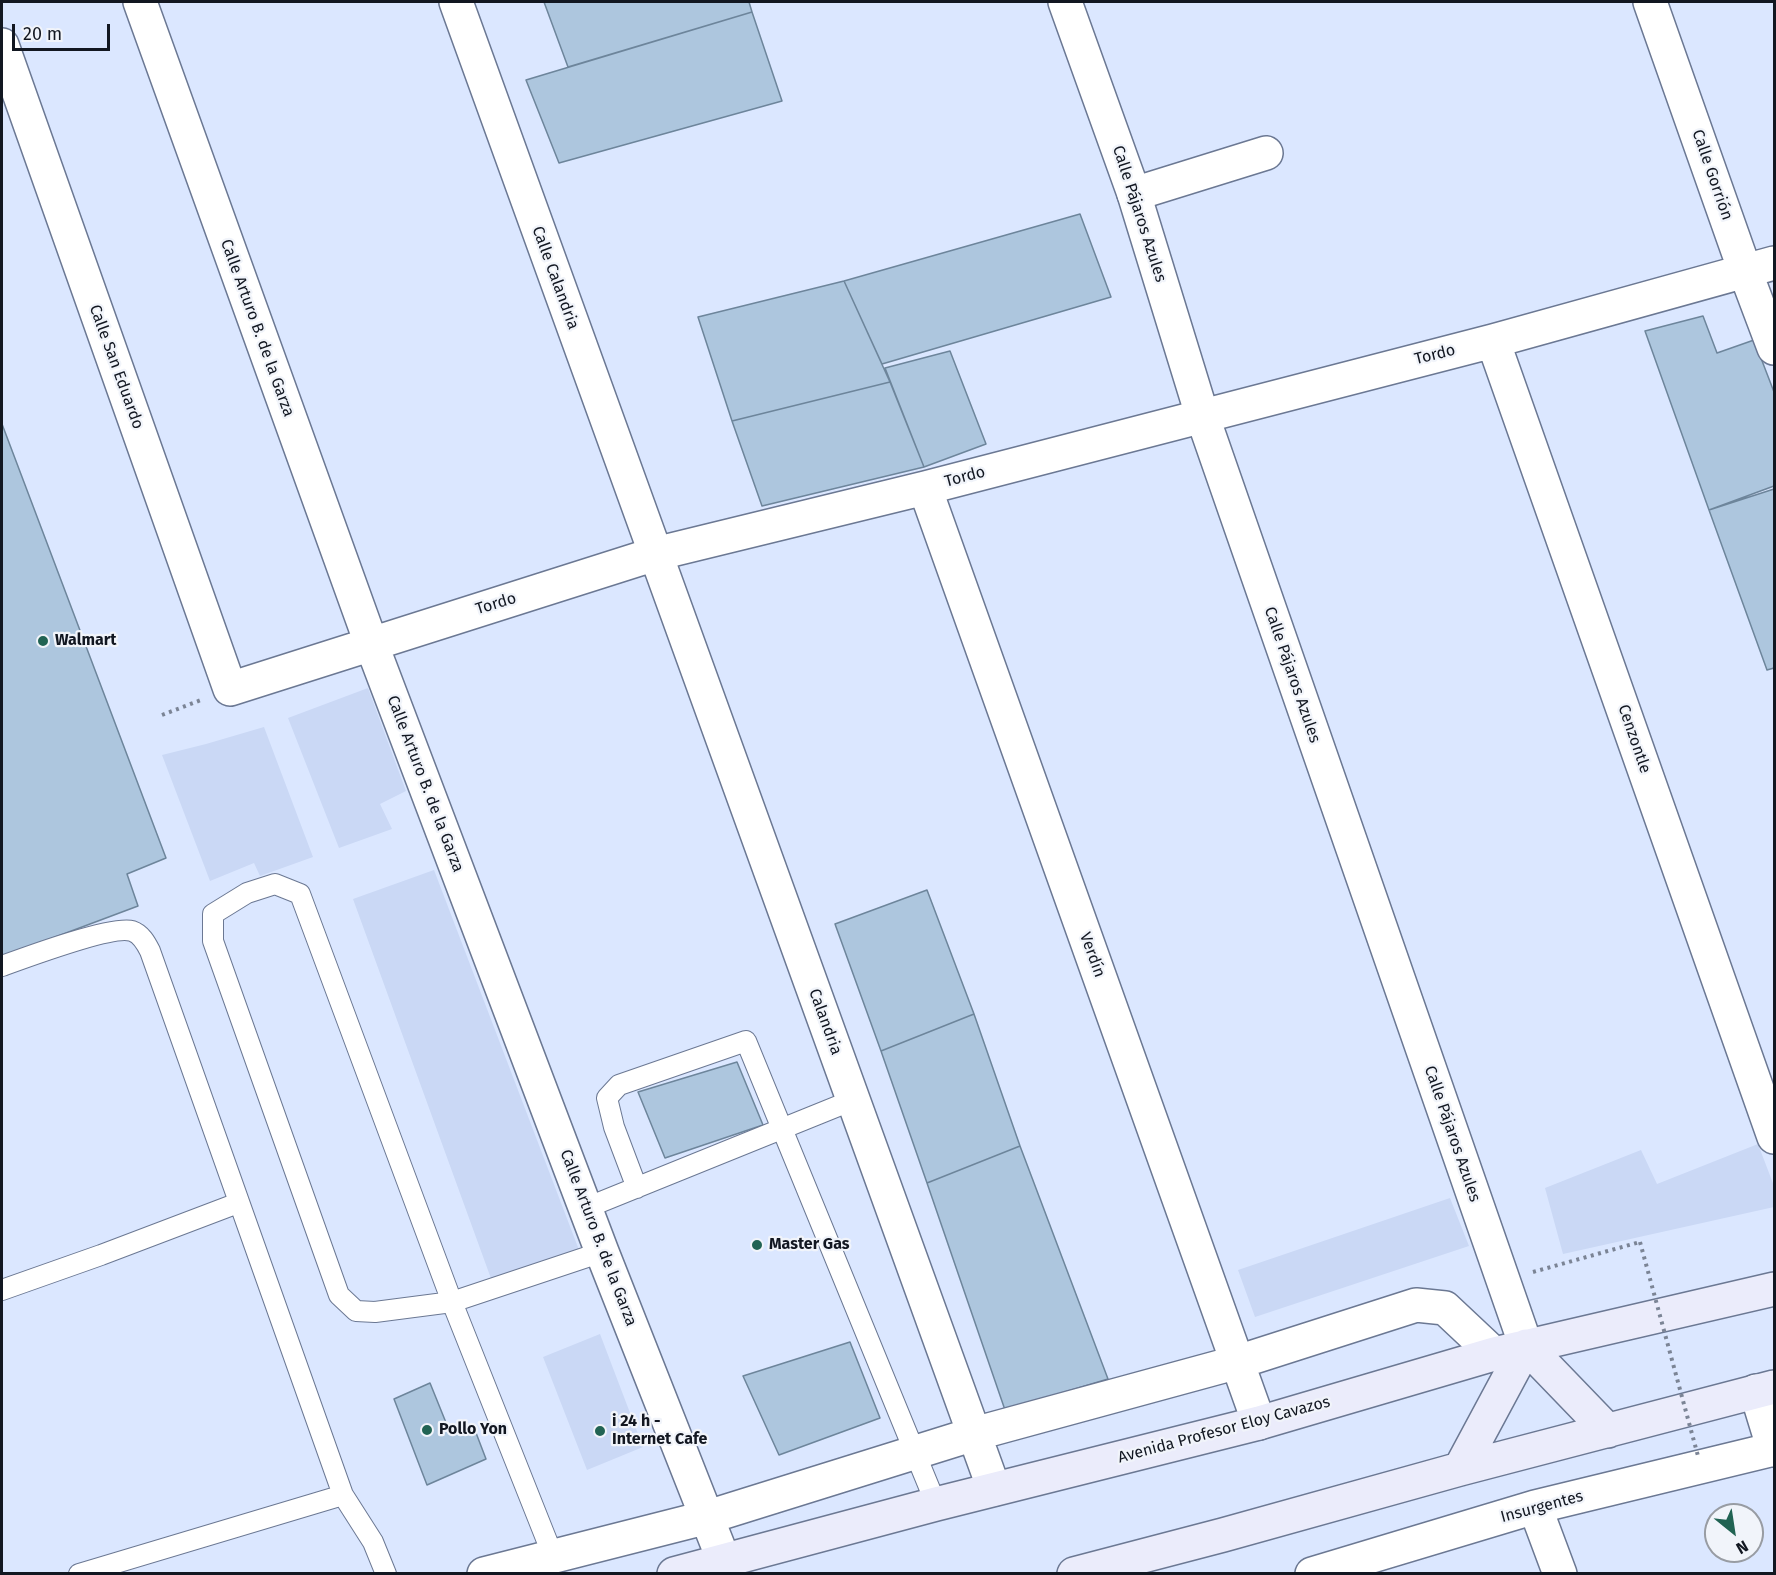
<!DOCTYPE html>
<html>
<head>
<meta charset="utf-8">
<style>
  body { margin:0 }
  #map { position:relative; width:1776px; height:1575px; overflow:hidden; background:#dbe7ff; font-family:"Fira Sans",sans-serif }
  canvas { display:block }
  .frame { position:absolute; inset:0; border:3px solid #121721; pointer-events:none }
  .north { position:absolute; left:1704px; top:1503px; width:60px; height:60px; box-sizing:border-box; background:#f1f4fa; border:2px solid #989ca3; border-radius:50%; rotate:150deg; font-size:16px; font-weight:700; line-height:24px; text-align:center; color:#121721 }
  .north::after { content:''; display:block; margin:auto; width:21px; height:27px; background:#216353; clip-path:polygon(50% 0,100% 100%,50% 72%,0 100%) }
  .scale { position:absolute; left:12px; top:24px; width:98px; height:27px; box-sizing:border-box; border:3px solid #121721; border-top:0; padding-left:8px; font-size:18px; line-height:21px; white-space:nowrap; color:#121721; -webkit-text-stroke:4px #f1f4fa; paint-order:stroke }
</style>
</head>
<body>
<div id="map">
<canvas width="1776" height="1575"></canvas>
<div class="frame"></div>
<div class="north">N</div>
<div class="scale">20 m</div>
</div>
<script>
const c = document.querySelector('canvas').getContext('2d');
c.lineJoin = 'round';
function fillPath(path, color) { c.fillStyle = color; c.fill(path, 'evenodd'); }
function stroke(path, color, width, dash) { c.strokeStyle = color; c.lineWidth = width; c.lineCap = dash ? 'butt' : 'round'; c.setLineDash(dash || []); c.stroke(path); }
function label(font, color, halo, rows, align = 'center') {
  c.font = font + ' "Fira Sans",sans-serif'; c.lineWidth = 4.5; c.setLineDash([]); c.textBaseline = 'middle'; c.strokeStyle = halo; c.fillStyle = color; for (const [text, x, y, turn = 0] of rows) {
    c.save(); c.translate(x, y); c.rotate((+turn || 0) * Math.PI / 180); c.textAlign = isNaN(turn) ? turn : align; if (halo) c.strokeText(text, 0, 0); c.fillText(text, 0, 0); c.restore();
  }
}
fillPath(new Path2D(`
  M368,688L406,791L380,804L392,829L339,848L288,718Z
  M264,727L313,857L260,876L254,863L210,881L162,755L206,744Z
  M434,870L579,1250L493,1284L353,899Z
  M1758,1144L1774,1186V1207L1563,1254L1545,1188L1641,1150L1657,1184Z
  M1450,1198L1469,1246L1255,1317L1238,1270Z
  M600,1334L643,1447L587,1470L543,1357Z`), '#cad8f5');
const building = new Path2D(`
  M544,2H749L752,12L568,67Z
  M752,12L782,101L559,163L526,80Z
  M1080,214L1111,297L882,364L844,281Z
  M844,281L890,382L732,421L698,317Z
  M1703,316L1717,353L1754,340L1774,392V486L1709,510L1645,331Z
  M950,351L986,444L924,467L885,368Z
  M890,382L924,467L762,506L732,421Z
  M2,424L166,858L127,874L138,906L2,957Z
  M1774,489V668L1767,670L1709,510Z
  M927,890L974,1014L881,1051L835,924Z
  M974,1014L1020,1146L927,1183L881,1051Z
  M737,1062L763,1125L665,1158L638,1092Z
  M1020,1146L1108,1379L1005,1410L927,1183Z
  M850,1342L880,1418L779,1455L743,1376Z
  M430,1383L451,1435L473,1425L486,1459L427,1485L394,1399Z`);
fillPath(building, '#adc6de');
stroke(building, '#6d859b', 1.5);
const service = new Path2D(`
  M2,966C24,958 113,925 132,931C141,934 146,943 150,951L343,1495L373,1542L386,1574
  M637,1188L614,1127L607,1098L619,1085L746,1041L936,1504
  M586,1208L853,1100
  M2,1290L101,1255L238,1203
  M553,1556L452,1302L300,894L275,884L247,893L213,914V941L339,1295L356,1311L375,1312L452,1302L602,1252
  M79,1574L343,1495`);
const minor = new Path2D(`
  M140,2L371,643L602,1252L724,1561
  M456,2L994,1489
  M1650,2L1745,271L1774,348
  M2,45L230,689L655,554L925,488L1493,341L1774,263
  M1134,194L1266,153
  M1493,341L1774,1137
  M925,488L1259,1423
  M1756,1391L1774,1450
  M1535,1507L1560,1574
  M484,1574L708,1517L974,1434L1238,1362L1416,1305L1445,1308L1494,1354
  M1312,1574L1535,1507L1774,1449`);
const tertiary = new Path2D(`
  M1065,2L1134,194L1202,415L1526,1346`);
const secondary = new Path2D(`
  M1526,1346L1608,1431
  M1460,1469L1526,1346
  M674,1574L936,1504L1259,1423L1494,1354L1774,1289
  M1074,1574L1223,1535L1460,1469L1774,1387`);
stroke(service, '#6b7893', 22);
stroke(minor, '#6b7893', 36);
stroke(tertiary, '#6b7893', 36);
stroke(secondary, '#6b7893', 36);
stroke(new Path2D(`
  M162,715L201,700
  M1533,1272L1640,1242`), '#7b8495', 4, [3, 4.5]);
stroke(service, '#fff', 20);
stroke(minor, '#fff', 33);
stroke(tertiary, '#fff', 33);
stroke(secondary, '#ebecfb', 33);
stroke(new Path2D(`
  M1640,1242L1698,1456`), '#7b8495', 4, [3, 4.5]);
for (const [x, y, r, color] of [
  [43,641,6,"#216353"],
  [757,1245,6,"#216353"],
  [427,1430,6,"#216353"],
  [600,1431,6,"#216353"]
]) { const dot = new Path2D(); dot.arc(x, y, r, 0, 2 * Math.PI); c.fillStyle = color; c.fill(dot); stroke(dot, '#f1f4fa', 2); }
label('16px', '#121721', '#f1f4fa', [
  ["Calle Gorrión",1712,175,71],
  ["Calle Pájaros Azules",1139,214,72],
  ["Calle Calandria",555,278,70],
  ["Calle Arturo B. de la Garza",257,328,70],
  ["Tordo",1435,355,-14],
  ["Calle San Eduardo",116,367,70],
  ["Tordo",965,477,-15],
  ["Tordo",496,604,-17],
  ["Calle Pájaros Azules",1292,675,71],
  ["Cenzontle",1634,739,71],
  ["Calle Arturo B. de la Garza",425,784,69],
  ["Verdín",1092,955,70],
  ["Calandria",825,1022,70],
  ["Calle Pájaros Azules",1452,1134,71],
  ["Calle Arturo B. de la Garza",598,1238,69],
  ["Avenida Profesor Eloy Cavazos",1224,1430,-15],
  ["Insurgentes",1542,1507,-15]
]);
label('bold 16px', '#121721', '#f1f4fa', [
  ["Walmart",55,641],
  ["Master Gas",769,1245],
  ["i 24 h -",612,1422],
  ["Internet Cafe",612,1440],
  ["Pollo Yon",439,1430]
], 'left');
</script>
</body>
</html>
